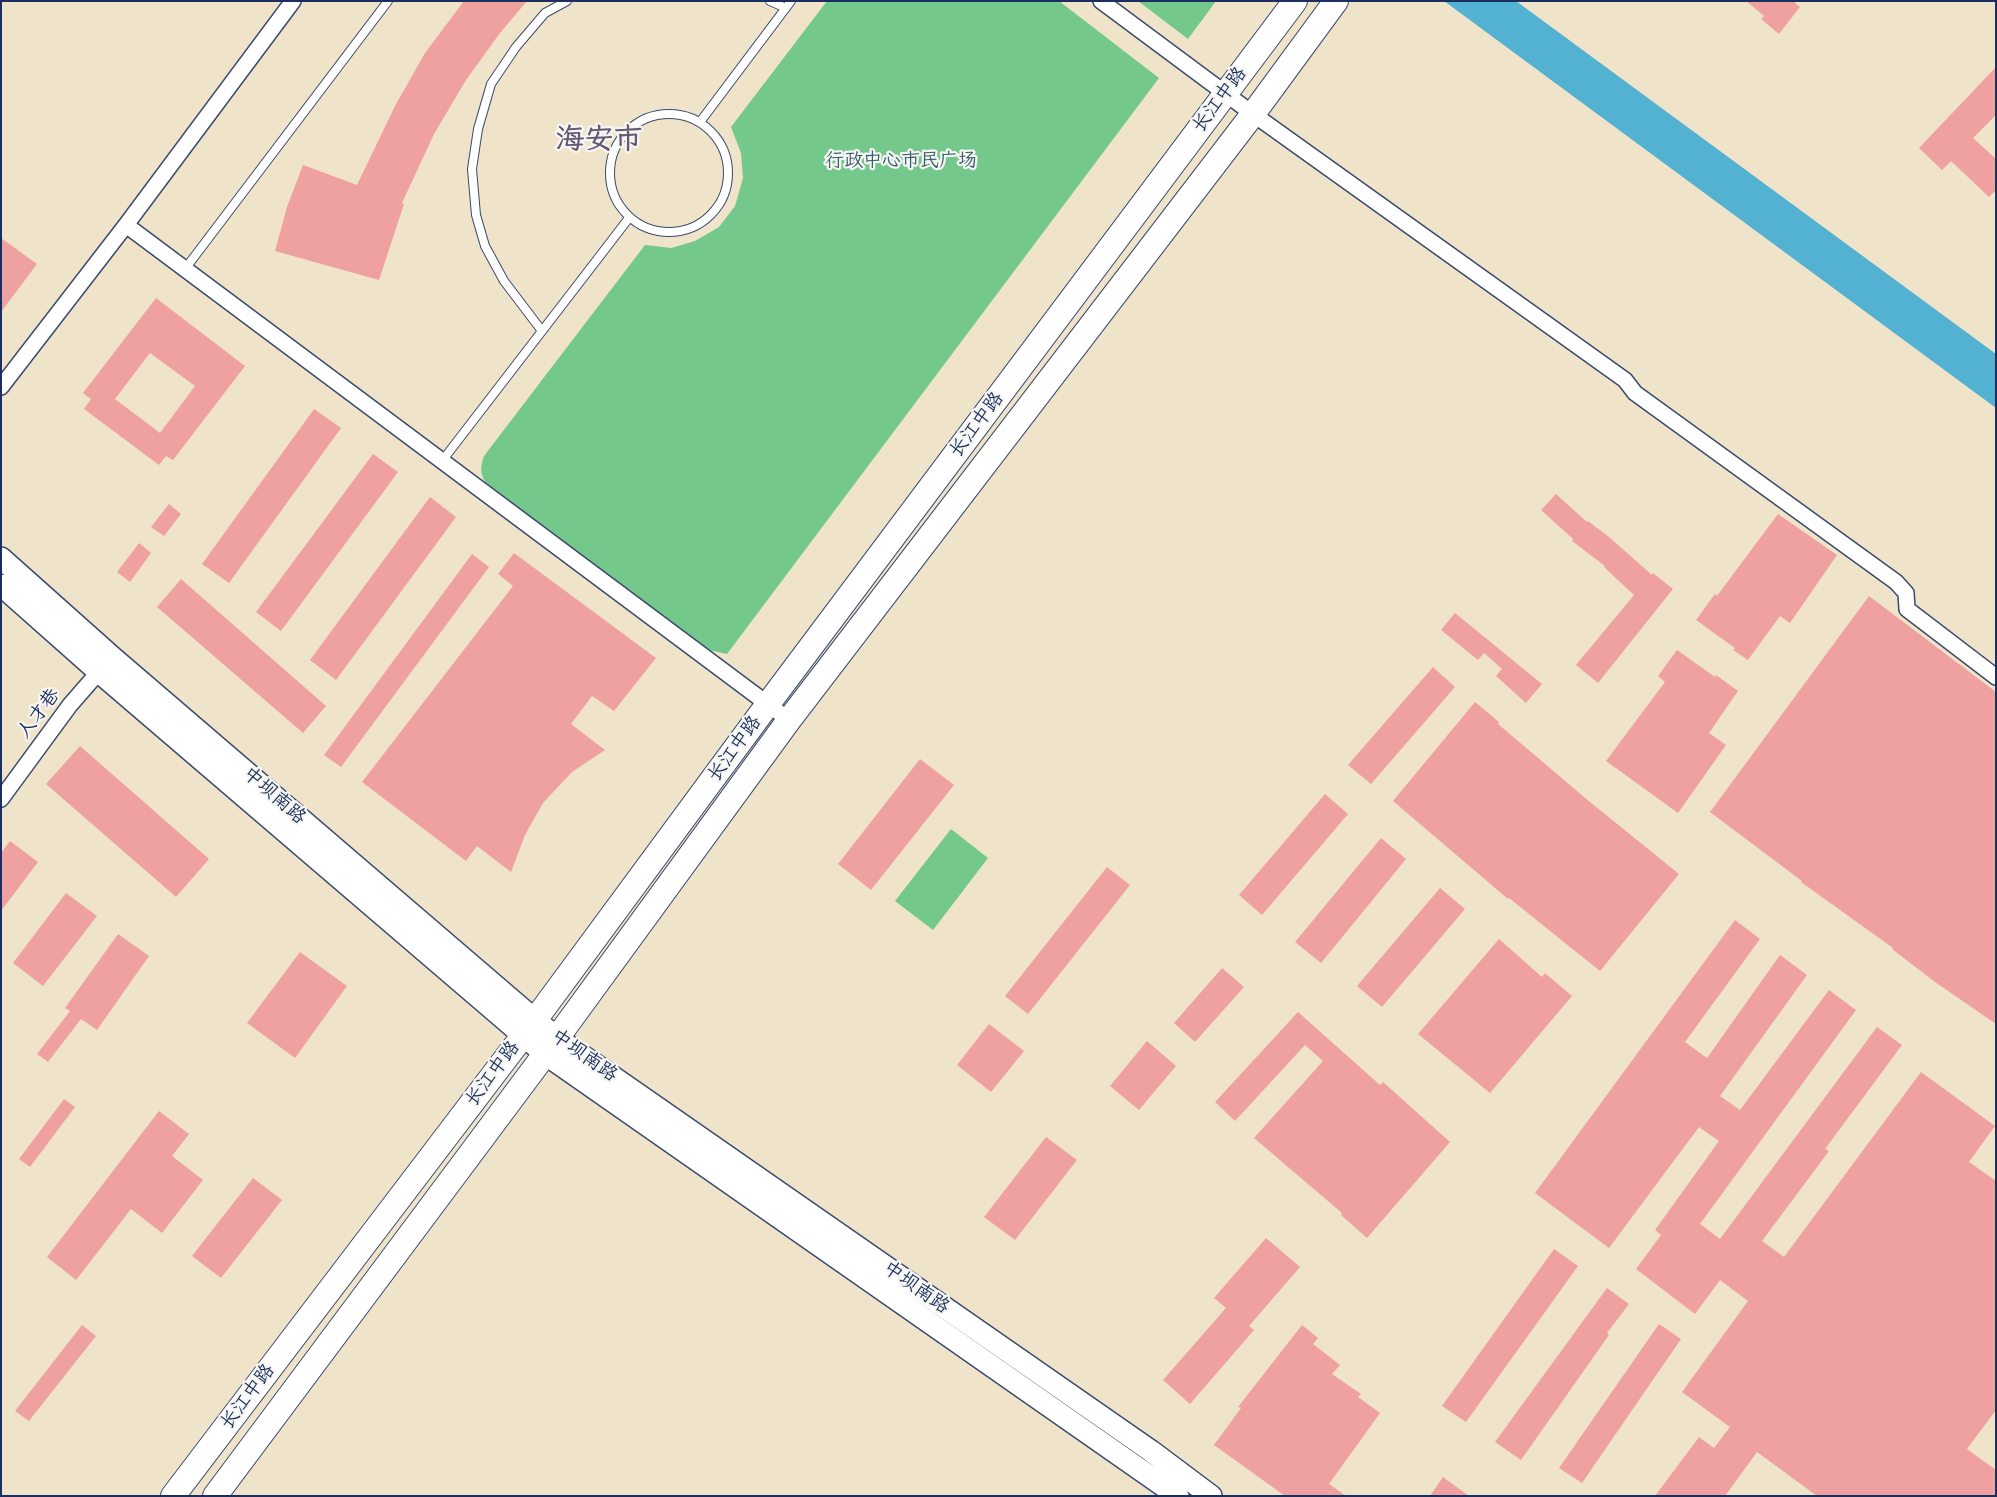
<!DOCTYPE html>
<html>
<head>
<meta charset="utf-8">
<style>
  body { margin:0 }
  #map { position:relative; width:1997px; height:1497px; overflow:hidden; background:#efe4c9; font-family:Itim,sans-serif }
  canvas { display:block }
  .frame { position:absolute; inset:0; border:2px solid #1b2f5e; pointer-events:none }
</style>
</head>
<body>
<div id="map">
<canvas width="1997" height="1497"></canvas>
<div class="frame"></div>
</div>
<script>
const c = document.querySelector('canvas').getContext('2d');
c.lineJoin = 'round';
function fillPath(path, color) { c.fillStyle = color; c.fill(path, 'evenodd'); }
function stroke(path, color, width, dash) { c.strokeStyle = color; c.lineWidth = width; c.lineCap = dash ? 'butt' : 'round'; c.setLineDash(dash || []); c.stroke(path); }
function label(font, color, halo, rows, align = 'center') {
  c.font = font + ' Itim,"LXGW WenKai TC",sans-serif'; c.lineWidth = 4.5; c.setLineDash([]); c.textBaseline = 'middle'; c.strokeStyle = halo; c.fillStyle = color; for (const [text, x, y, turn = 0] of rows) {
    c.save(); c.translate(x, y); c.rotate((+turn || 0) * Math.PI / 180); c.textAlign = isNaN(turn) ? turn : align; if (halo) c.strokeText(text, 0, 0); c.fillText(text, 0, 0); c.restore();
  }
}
fillPath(new Path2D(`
  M827,1H1059L1159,78L727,654L709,650L486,483C480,474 480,467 484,456L645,245L671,248L695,241L719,227L735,206L743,178L741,153L731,127Z
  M1138,1H1216L1188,39Z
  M951,829L988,858L933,930L895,901Z`), '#74c88b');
fillPath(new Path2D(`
  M1444,1H1516L1996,354V408Z`), '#53b1d2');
fillPath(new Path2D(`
  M464,1H527L500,33L466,80L434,134L402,203L404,204L379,280L275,251L287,207L303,165L357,185L395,106L425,53Z
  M1746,1H1793L1800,7L1779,34L1761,19L1764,16Z
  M1996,67V115L1973,138L1996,159V190L1989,197L1951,161L1942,170L1919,148Z
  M1,238L37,264L1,312Z
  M156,298L245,366L173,460L166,456L159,465L84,409L91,399L83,393ZM150,353L195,386L160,433L115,399Z
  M314,409L341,428L229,583L202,564Z
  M373,454L398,472L281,631L256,612Z
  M1556,494L1587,522L1588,521L1609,537L1652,575L1653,573L1673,589L1598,683L1576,665L1634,595L1604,567L1605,566L1572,541L1573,539L1541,510Z
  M430,497L456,517L336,680L310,660Z
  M169,504L181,514L164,536L151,527Z
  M1778,514L1837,555L1790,623L1780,616L1748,660L1733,650L1735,648L1696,620L1715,594L1717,596Z
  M139,543L151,553L130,582L117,572Z
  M514,553L656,658L614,711L592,696L571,724L605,750L572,772L543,803L525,835L511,872L477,846L466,861L362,782L513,586L498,574Z
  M472,554L489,567L341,767L324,755Z
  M181,579L326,706L303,733L157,607Z
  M1869,596L1996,692V1024L1935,982L1892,949L1893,948L1801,882L1802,881L1710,812Z
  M1455,613L1542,684L1526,703L1496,676L1502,669L1484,653L1478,660L1441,630Z
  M1677,650L1715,677L1716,675L1738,691L1709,733L1726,745L1678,813L1606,761L1665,682L1658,676Z
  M1433,667L1455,687L1371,784L1348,765Z
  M1475,702L1499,722L1498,724L1590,802L1679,874L1600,971L1509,898L1508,899L1393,801Z
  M80,746L209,859L176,897L46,784Z
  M920,759L954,785L871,890L838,864Z
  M1325,794L1348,814L1262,915L1239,895Z
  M1381,838L1406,859L1321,963L1295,942Z
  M10,841L38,862L1,911V853Z
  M1107,867L1130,885L1028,1014L1005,996Z
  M1440,888L1465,909L1382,1007L1357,986Z
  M66,893L97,916L43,986L13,963Z
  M1735,920L1760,939L1685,1042L1707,1058L1780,955L1807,975L1720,1096L1740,1110L1829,990L1856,1010L1700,1224L1720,1239L1877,1027L1902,1045L1825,1149L1829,1151L1762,1241L1784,1257L1921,1072L1995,1126L1969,1162L1996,1181V1410L1967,1449L1996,1470V1496H1817L1757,1452L1725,1496H1655L1699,1437L1714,1448L1730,1427L1682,1392L1748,1301L1720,1280L1695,1314L1636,1269L1661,1235L1655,1230L1719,1141L1699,1127L1609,1248L1535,1193Z
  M118,934L149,956L97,1030L81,1019L48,1062L37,1054L70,1011L65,1008Z
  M1499,939L1542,977L1545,973L1572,996L1490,1093L1418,1034Z
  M300,952L347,986L295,1058L247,1023Z
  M1222,968L1244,987L1195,1042L1174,1023Z
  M1298,1012L1380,1085L1383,1082L1450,1142L1367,1238L1341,1215L1342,1213L1254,1138L1323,1061L1305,1045L1235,1121L1215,1102Z
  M989,1024L1024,1051L991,1092L957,1065Z
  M1147,1041L1176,1066L1139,1110L1110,1086Z
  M64,1099L75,1107L30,1167L19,1159Z
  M159,1111L189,1134L172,1156L203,1180L162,1233L131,1209L76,1280L47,1257Z
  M1046,1137L1077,1160L1015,1240L984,1217Z
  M253,1178L282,1200L221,1278L192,1256Z
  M1266,1238L1300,1267L1249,1326L1254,1330L1190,1404L1163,1380L1226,1308L1214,1298Z
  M1554,1249L1578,1266L1466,1422L1442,1406Z
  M1607,1288L1629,1304L1607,1333L1609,1335L1521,1460L1495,1442Z
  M1659,1324L1681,1339L1582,1483L1559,1468Z
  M82,1325L96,1336L29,1421L15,1411Z
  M1302,1325L1318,1338L1313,1344L1340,1365L1332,1374L1361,1394L1358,1397L1380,1413L1329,1484L1346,1496H1285L1214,1445L1241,1408L1238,1407Z
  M1443,1477L1469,1496H1430Z`), '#efa0a0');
const lane = new Path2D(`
  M770,1L786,8
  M610 173a59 59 0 1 1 118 0a59 59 0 1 1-118 0Z
  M700,122L791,1
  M185,269L388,1
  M542,331L504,281L485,246L476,215L472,169L478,129L491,84L516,47L545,13L567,1
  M442,461L629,218`);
const street = new Path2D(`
  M1101,1L1253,114L1625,380L1635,393L1896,582L1906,593L1907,609L1996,677
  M126,225L789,720
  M1,387L126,225L293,1
  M1,799L70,705L104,666`);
const secondary = new Path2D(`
  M1,558L112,657L535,1020L557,1038L1151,1451L1211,1496
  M1,585L99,672L545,1054L1178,1496`);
const primary = new Path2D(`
  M173,1496L535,1020L768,704L1295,1
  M215,1496L557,1038L789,720L1253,114L1336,1`);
stroke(lane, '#3b4a6e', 10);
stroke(street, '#3b4a6e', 18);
stroke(secondary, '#3b4a6e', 24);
stroke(primary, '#3b4a6e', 26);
stroke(lane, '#fff', 8);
stroke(street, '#fff', 15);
stroke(secondary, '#fff', 21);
stroke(primary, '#fff', 24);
label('19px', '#1b2f5e', '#f6f6f2', [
  ["长江中路",1220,100,-53],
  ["长江中路",977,425,-53],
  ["人才巷",39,714,-53],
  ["长江中路",735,749,-54],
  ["中坝南路",274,796,41],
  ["中坝南路",584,1056,35],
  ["长江中路",493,1074,-53],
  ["中坝南路",916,1288,35],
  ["长江中路",248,1397,-53]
]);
label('19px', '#365d6c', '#f6f6f2', [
  ["行政中心市民广场",901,161]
]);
label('bold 29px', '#655775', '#f6f6f2', [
  ["海安市",599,141]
]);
</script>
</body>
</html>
